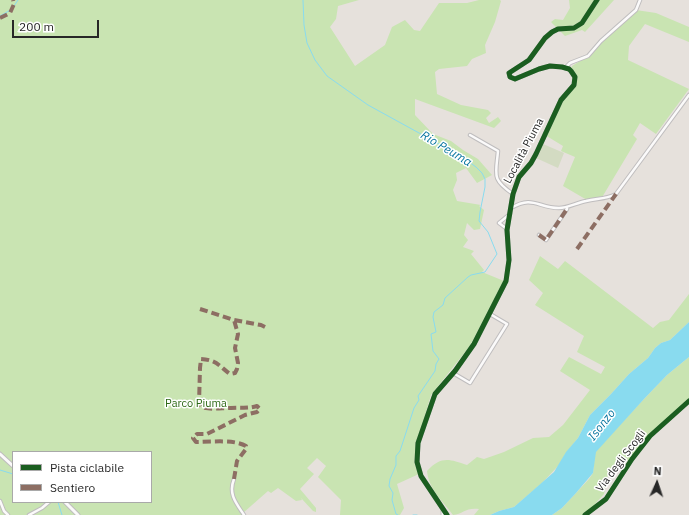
<!DOCTYPE html>
<html>
<head>
<meta charset="utf-8">
<style>
  body { margin:0 }
  #map { position:relative; width:689px; height:515px; overflow:hidden; background:#e6e1dc; font-family:"IBM Plex Sans",sans-serif }
  canvas { display:block }
  .legend { position:absolute; left:12px; top:451px; width:140px; height:52px; box-sizing:border-box; background:#fff; border:1px solid #a9a9a9; margin:0; padding:5px 7px; list-style:none; font-size:12px; color:#272727 }
  .legend li { display:flex; align-items:center; gap:8px; height:20px }
  .legend b { width:20px; border:1px solid #a9a9a9 }
  .north { position:absolute; left:637px; top:463px; width:40px; height:40px; -webkit-text-stroke:3px #fff; paint-order:stroke; rotate:3deg; font-size:11px; font-weight:700; line-height:16px; text-align:center; color:#272727 }
  .north::after { content:''; display:block; margin:auto; width:14px; height:18px; background:#272727; clip-path:polygon(50% 0,100% 100%,50% 72%,0 100%) }
  .scale { position:absolute; left:12px; top:20px; width:87px; height:18px; box-sizing:border-box; border:2px solid #272727; border-top:0; padding-left:5px; font-size:12px; line-height:14px; white-space:nowrap; color:#272727; -webkit-text-stroke:3px #fff; paint-order:stroke }
</style>
</head>
<body>
<div id="map">
<canvas width="689" height="515"></canvas>
<ul class="legend">
<li><b style="height:5px;background:#1b5e20"></b>Pista ciclabile</li>
<li><b style="height:5px;background:#8d6e63"></b>Sentiero</li>
</ul>
<div class="north">N</div>
<div class="scale">200 m</div>
</div>
<script>
const c = document.querySelector('canvas').getContext('2d');
c.lineJoin = 'round';
function fillPath(path, color) { c.fillStyle = color; c.fill(path, 'evenodd'); }
function stroke(path, color, width, dash) { c.strokeStyle = color; c.lineWidth = width; c.lineCap = dash ? 'butt' : 'round'; c.setLineDash(dash || []); c.stroke(path); }
function label(font, color, halo, rows, align = 'center') {
  c.font = font + ' "IBM Plex Sans",sans-serif'; c.lineWidth = 3; c.setLineDash([]); c.textBaseline = 'middle'; c.strokeStyle = halo; c.fillStyle = color; for (const [text, x, y, turn = 0] of rows) {
    c.save(); c.translate(x, y); c.rotate((+turn || 0) * Math.PI / 180); c.textAlign = isNaN(turn) ? turn : align; if (halo) c.strokeText(text, 0, 0); c.fillText(text, 0, 0); c.restore();
  }
}
fillPath(new Path2D(`
  M0,0H359L338,6L336,19L330,27L355,66L385,45L392,27L405,20L414,30L420,31L439,3H467L479,0H500L501,1L495,22L485,45L486,53L472,59L467,66L439,69L435,72L437,94L461,105L488,110L491,113L486,118L489,123L498,117L501,121L494,128L415,99V115L433,134L451,141L463,150L478,159L492,175L477,183L466,168L456,173L457,180L453,190L457,201L481,205L479,206L484,210L480,229L474,230L467,223L464,235L468,240L463,247L474,251L471,254L484,270L482,272L504,281L470,346L431,395L416,446V464L419,474L397,484L404,508L400,515H340L341,500L318,477L326,466L317,458L307,468L314,474L300,489L316,508V512L313,511L301,498L302,500L296,501L278,488L271,493L268,491L243,513V515H0ZM13,452H151V502H13Z
  M569,0H614L585,32L582,30L565,36L551,22L555,19L563,20L570,8Z
  M636,10L656,13L689,27V42L645,24L629,46L628,60L689,89L656,134L640,123L633,135L637,139L601,199L587,200L563,186L575,157L561,151L563,146L545,135L561,100L575,82L571,71L572,66L588,56L595,46Z
  M540,256L558,269L565,261L653,328L660,322L669,320L689,294V322L670,340L661,343L655,348L648,358L629,374L611,394L590,415L578,438L566,453L559,465L542,483L514,507L499,511L490,515H474L479,509C466,507 463,514 453,515C442,500 429,490 427,471C441,456 449,459 467,465L477,457L484,459L504,452L533,438L549,437L563,425L590,390L560,371L569,357L601,374L605,367L577,352L584,336L535,305L543,293L529,280Z
  M689,357V399L649,435L630,459L608,474L604,494L588,512L583,515H552L562,508L589,479L593,473L595,452L602,444L644,399L667,375Z`), '#c9e4b2');
fillPath(new Path2D(`
  M543,144L564,153L558,168L536,158Z`), '#d3dbc2');
fillPath(new Path2D(`
  M689,322V357L667,375L644,399L596,452L593,473L576,493L562,508L552,515H490L499,511L514,507L554,472L566,452L578,438L590,415L611,394L629,374L648,358L655,348L661,343L670,340Z`), '#89dbef');
stroke(new Path2D(`
  M303,0L304,25L307,43L315,60L327,76L368,105L461,156L476,167L482,173L485,179V187L480,212L479,221L488,232L497,254L485,272L471,275L468,277L445,298L443,305L434,312L433,317L436,332L431,334L433,351L439,359L436,364L435,371L418,396L419,400L414,408L400,451L396,456V465L390,479L389,486L393,493L392,500L396,514L398,515
  M0,16L12,9L18,0
  M0,470L13,474
  M58,502L62,515
  M413,515H417`), '#89dbef', 1);
const minor = new Path2D(`
  M565,68L570,63L588,56L601,41L636,10L640,0
  M470,135L498,151C496,175 491,179 513,194
  M511,208C533,195 538,208 559,208C568,208 576,203 586,201C597,198 604,200 616,194L689,95
  M507,229L499,223L510,214
  M539,235L546,240L567,209V207
  M453,373L470,383L507,324L490,314
  M234,479C228,494 236,503 244,515
  M0,501L4,511L8,515
  M29,515L42,508L49,502
  M585,515L606,499L632,459L650,436L689,401`);
const tertiary = new Path2D(`
  M0,454L13,466
  M65,502L78,515
  M443,515V509
  M447,515L421,476L417,462L418,443L435,394L455,371L474,344L506,281L509,260L507,230L513,194L519,177L531,163L536,154L561,100L574,85L575,77L571,71L569,69L562,67L550,66L539,69L515,79L510,77L509,73L529,60L545,38L552,32L558,29L574,28L582,23L597,0`);
stroke(minor, '#bfbdbe', 4.5);
stroke(tertiary, '#bfbdbe', 5);
stroke(minor, '#fbfafa', 2.5);
stroke(tertiary, '#fbfafa', 3);
stroke(new Path2D(`
  M0,18L10,13L14,4L13,0
  M539,235L546,240L567,209V207
  M577,249L616,194
  M200,309L234,320L261,325L265,327
  M234,479L237,461L246,449V446C234,439 211,442 196,442L193,438L197,434H207L245,415L257,412L260,409L257,406C246,409 242,407 231,408C221,408 211,410 201,407L199,404L200,368L201,359C217,360 219,366 230,374L235,373L237,369L238,363L235,348L238,334L234,320`), '#8d6e63', 4, [8, 4]);
stroke(new Path2D(`
  M447,515L421,476L417,462L418,443L435,394L455,371L474,344L506,281L509,260L507,230L513,194L519,177L531,163L536,154L561,100L574,85L575,77L571,71L569,69L562,67L550,66L539,69L515,79L510,77L509,73L529,60L545,38L552,32L558,29L574,28L582,23L597,0
  M585,515L606,499L632,459L650,436L689,401`), '#1b5e20', 5);
label('11px', '#272727', '#fff', [
  ["Località Piuma",524,151,-62],
  ["Via degli Scogli",621,461,-53]
]);
label('11px', '#2b6714', '#fff', [
  ["Parco Piuma",196,404]
]);
label('italic 12px', '#04739e', '#fff', [
  ["Rio Peuma",446,149,31],
  ["Isonzo",602,425,-52]
]);
</script>
</body>
</html>
